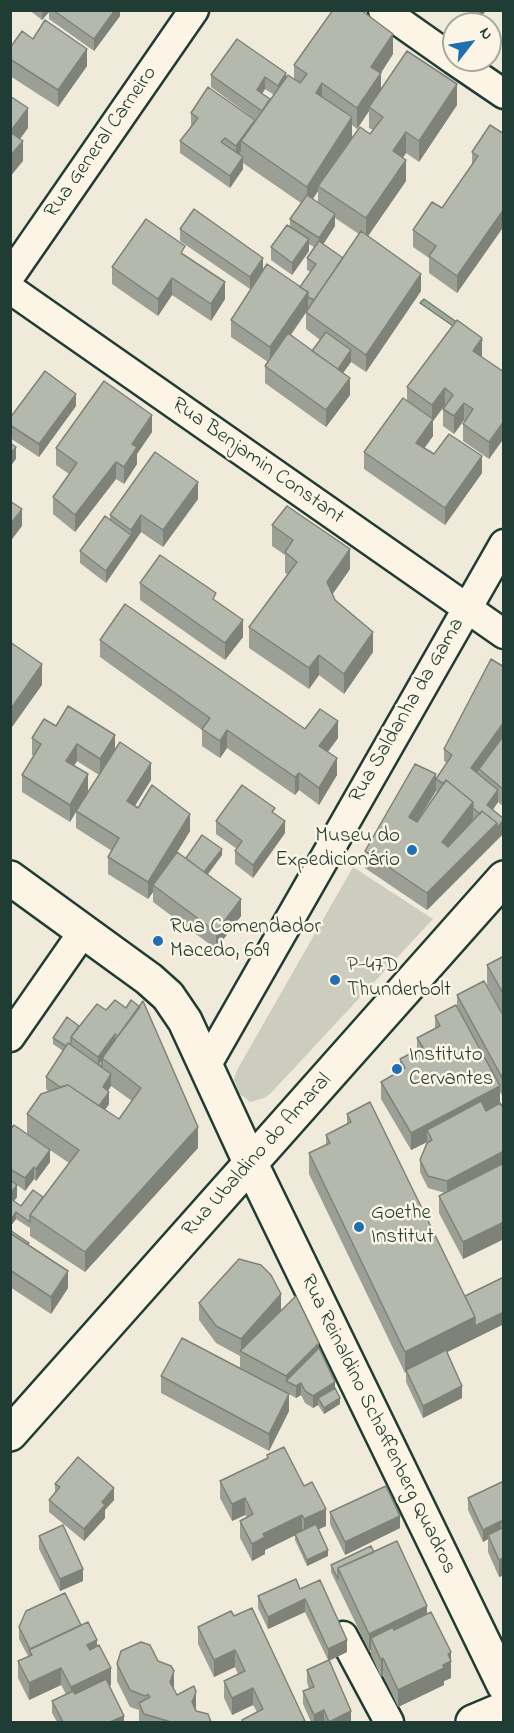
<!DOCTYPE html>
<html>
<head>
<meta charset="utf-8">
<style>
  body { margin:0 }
  #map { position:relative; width:514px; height:1733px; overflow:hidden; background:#efeada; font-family:"Indie Flower",sans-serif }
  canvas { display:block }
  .frame { position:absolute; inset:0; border:12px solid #1f3d34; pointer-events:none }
  .north { position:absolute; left:442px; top:12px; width:60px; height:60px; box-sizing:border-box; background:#fcf5e5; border:2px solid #a4ab9e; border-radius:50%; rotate:59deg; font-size:16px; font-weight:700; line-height:24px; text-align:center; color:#1f3d34 }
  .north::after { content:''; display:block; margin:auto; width:21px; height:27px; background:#1f6fb2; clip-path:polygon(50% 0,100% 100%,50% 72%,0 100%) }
</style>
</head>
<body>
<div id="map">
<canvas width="514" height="1733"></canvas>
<div class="frame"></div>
<div class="north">N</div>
</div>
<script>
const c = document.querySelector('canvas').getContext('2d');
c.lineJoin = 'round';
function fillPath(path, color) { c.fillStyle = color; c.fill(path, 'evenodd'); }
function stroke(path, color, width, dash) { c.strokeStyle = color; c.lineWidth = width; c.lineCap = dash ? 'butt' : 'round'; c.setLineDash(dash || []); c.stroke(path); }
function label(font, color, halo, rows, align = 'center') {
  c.font = font + ' "Indie Flower",sans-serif'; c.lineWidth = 5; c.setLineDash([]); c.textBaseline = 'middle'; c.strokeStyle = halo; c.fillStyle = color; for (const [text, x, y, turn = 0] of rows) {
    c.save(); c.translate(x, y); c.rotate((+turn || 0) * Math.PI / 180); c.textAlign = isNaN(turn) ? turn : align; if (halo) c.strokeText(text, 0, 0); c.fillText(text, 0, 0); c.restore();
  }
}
fillPath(new Path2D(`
  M353,867L433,919L270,1094L264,1098L250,1102L239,1093L234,1079L237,1070Z`), '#cccdbf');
const water = new Path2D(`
  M424,299L482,340L479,344L420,303Z`);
fillPath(water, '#9fa89a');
stroke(water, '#6c7d71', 1.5);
const minor = new Path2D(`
  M383,10L454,60
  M454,60L504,94
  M10,276L194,10
  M10,289L504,634
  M10,1037L83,932
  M206,1066L504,544
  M343,1636L389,1722`);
const major = new Path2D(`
  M10,878L149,979L168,996L185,1021L251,1164L504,1685
  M10,1434L504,878
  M473,1722L504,1709`);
stroke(minor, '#1f3d34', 33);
stroke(major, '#1f3d34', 38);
stroke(minor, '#fcf5e5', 28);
stroke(major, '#fcf5e5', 33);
fillPath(new Path2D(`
  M29,10H120V16L94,51L49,19V12L42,20Z
  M468,10H486L480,19Z
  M33,39L87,66L58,107L10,76V48Z
  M393,54L381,73V90L457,105L419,162L406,153L403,158L406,181L368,236L421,291L366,372L351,362L343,373L350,395L326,427L265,383V366L268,362L231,337V320L262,271L250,289L180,241V229L263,270L300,287L311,272L307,270V258L314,247L309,244V251L292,275L271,260V247L290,227V219L301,203L243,163V169L230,188L180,153V141L192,126L191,125V113L255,122L256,120L211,87V75L286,78L294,79V65ZM265,89L274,95L270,101L262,94ZM369,111V128L373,130L370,134L345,147L352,138V125L357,129ZM318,191V202L313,199ZM335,218L359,234L343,258L323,244L335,226ZM306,313V329L320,340L312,351L291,335Z
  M504,134V226L457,293L429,273V258L413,247V230L442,208L472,165V152Z
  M185,255L225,299L211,321L172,295L158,316L112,284V267Z
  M482,355L481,357L504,372V438L489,459L463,441V424L465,421L464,420L454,434L443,426V409L446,406L445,405L433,421V436L424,448L434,454L482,473L445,525L364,469V452L407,401V387Z
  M76,406L39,457L10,438V418Z
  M152,432L137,454V464L124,484L116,479L75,532L53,514V497L69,474L56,465V448Z
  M198,499L163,547L141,532L106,583L80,563V551L110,520V515Z
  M272,525L350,569L332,595L335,600L373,652L344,694L319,675L309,689L249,648V627L288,575L285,573V555L272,546Z
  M140,583L216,601L243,637L225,660L140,600Z
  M100,640L305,729L338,738L328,752L337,775L319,805L299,790L295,795L227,748L220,758L202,746V730L100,657Z
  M504,667V734L487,759L504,735V807L498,802L493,810L504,819V833L427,910L365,868V851L436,791L419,818L437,792L436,791V779L447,763L444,761V749Z
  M56,726L115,749L151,780L135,806L190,831L177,852L186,858L222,855L208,874L241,916L216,949L153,902V892L148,899L108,874V857L112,851L76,828V812L70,822L22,792V775L34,756L32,755V738ZM77,761L99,775L88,791L74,766Z
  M275,813L285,833L253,878L235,864V851L237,849L216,834V821Z
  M504,943V1016L487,985V965L502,957V944Z
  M457,995L504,1017V1098L500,1092V1103L504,1109V1239L463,1259L439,1213V1196L445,1193L428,1188L420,1172V1160L427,1142L411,1150L381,1099V1082L400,1071V1059L417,1050V1038L435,1028V1016L457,1007Z
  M97,1004L198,1148L85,1272L30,1236V1228L16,1219L10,1227V1130L27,1134V1114L48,1091L46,1089V1077L63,1051L53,1044V1038L79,1026ZM111,1086L132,1101L119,1119L105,1110L109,1104L108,1091ZM50,1150L69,1163L43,1197L21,1206L14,1201L17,1197V1185L25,1191L34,1179L36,1181L50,1162Z
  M347,1114L465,1296L504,1324L447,1352L462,1398L423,1418L406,1382V1372L405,1373L309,1174V1153L326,1146V1135L347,1124Z
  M10,1230L29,1245L68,1288L51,1314L10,1287Z
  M199,1303L281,1311L319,1348L335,1388L340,1404L324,1414L318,1405L313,1408L305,1403L301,1395L296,1398L289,1394V1411L269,1451L161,1393V1376L279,1389L240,1368V1356L216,1343L199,1320Z
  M267,1455L304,1486L326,1526L318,1529L328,1556L307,1566L295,1540V1535L265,1550V1554L252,1561L240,1538V1521L247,1517L245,1515L232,1521L220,1498V1481L267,1459Z
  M504,1481V1575L499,1577L488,1552V1539L483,1542L468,1510V1498Z
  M55,1484L114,1500L105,1510V1518L84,1541L49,1512V1500L55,1493Z
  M330,1512L400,1528L345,1555L330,1524Z
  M39,1536L83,1581L60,1591L39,1549Z
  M374,1552L427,1614L451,1652V1678L444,1681V1685L398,1707L383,1675L381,1677L371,1655V1650L369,1651L331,1572V1565Z
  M300,1589L347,1652L329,1661L351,1722H311L303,1704V1691L309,1689L307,1682V1670L328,1660L305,1612L268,1629L258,1608V1596Z
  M234,1616L305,1722H242V1720L257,1712L253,1705L232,1715L224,1698V1681L238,1674L235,1667L214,1677L198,1644V1627Z
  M81,1625L97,1646L111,1685L109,1686L124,1722H57L52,1713V1701L66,1694L61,1685L29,1700L18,1678V1661L28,1656L19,1639V1627Z
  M158,1661L177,1695L211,1722H140L139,1720V1710L130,1707L117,1681V1664Z`), '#9c9f95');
fillPath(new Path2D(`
  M45,10H49V12L42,20V14Z
  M115,10H120V16L94,51V39Z
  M480,10H486L480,19Z
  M393,34V54L371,88V67Z
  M87,49V66L58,107V90Z
  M286,73V85L278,98V86Z
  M381,73V94L369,107V111L357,129V108Z
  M265,77V89L257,102V90Z
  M322,83V104L316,93Z
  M457,84V105L419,162V141Z
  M28,108V128L10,153V132Z
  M352,117V138L320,187L318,186V191L307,207V187Z
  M255,120V132L241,141V151L236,159V146Z
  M406,132V153L393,172V151Z
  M23,141V161L10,177V156Z
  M243,157V169L230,188V176Z
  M406,160V181L366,239V218Z
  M504,209V226L457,293V276Z
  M335,214V226L319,251V238Z
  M309,239V251L292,275V263Z
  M263,258V270L250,289V277Z
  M421,274V291L366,372V355Z
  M172,278V295L158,316V299Z
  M225,282V299L211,321V304Z
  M308,292V309L270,364V347Z
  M482,338V355L473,368V351Z
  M351,350V362L335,384V372Z
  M350,378V395L326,427V410Z
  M445,388V405L433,421V436L416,460V443L432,420V405Z
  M76,394V406L39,457V444Z
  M464,403V420L454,434V416Z
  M152,415V432L137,454V464L124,484V467L132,444Z
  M504,421V438L489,459V442Z
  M16,447V459L10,467V454Z
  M482,456V473L445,525V508Z
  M116,462V479L75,532V515Z
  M198,482V499L163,547V530Z
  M22,509V526L10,542V525Z
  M141,515V532L106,583V571L131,535V530Z
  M350,549V569L327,602V582Z
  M243,620V637L225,660V643Z
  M373,632V652L344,694V674Z
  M319,655V675L309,689V668Z
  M42,664V685L10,730V710Z
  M338,721V738L319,763V746Z
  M504,722V734L471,781V768Z
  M227,730V748L220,758V741Z
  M115,735V752L100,776V759Z
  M77,744V761L66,778V761Z
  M337,758V775L319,805V788Z
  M151,763V780L127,818V801Z
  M299,773V790L295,795V777Z
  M88,774V791L70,822V805Z
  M436,774V791L409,834V817Z
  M498,790V802L487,817V805Z
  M473,802V819L442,859V842Z
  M190,814V831L156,887L153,885V892L148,899V882Z
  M504,820V833L427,910V893L497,823Z
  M285,821V833L253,878V865Z
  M222,849V855L199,886V879Z
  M241,899V916L216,949V932Z
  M115,1034V1046L102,1058L98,1069V1057Z
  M111,1074V1086L103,1099V1087Z
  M500,1086V1103L432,1139L427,1130V1142L411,1150V1133Z
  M109,1092V1104L95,1124V1112Z
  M198,1127V1148L85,1272V1252Z
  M50,1150V1162L36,1181V1169Z
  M504,1151V1163L447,1194V1181Z
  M34,1167V1179L25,1191V1178Z
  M17,1185V1197L10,1206V1194Z
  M16,1212V1219L10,1227V1221Z
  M504,1222V1239L463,1259V1242Z
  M68,1271V1288L51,1314V1297Z
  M281,1294V1311L241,1352V1339Z
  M504,1312V1324L407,1372L406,1370V1372L405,1373V1352L475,1317Z
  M319,1343V1360L286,1381V1376Z
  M335,1382V1394L318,1398V1405L313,1408V1396Z
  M301,1383V1395L296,1398V1386Z
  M462,1386V1398L423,1418V1406Z
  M289,1394V1411L269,1451V1434Z
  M340,1398V1404L324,1414V1408Z
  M114,1488V1500L105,1510V1518L84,1541V1529L102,1502Z
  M245,1498V1515L232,1521V1504Z
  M326,1509V1526L304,1536V1519Z
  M302,1515V1532L265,1550V1554L252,1561V1544L263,1534Z
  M400,1516V1528L345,1555V1542Z
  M501,1521V1533L488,1535V1539L483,1542V1530Z
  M328,1550V1556L307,1566V1560Z
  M504,1558V1575L499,1577V1560Z
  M83,1569V1581L60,1591V1579Z
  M305,1599V1612L268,1629V1617Z
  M427,1606V1623L371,1638V1650L369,1651V1634Z
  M97,1640V1657L87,1662V1645Z
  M347,1640V1652L328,1661V1649Z
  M235,1650V1667L214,1677V1660Z
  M451,1652V1678L444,1681V1685L398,1707V1690L443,1665L448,1654Z
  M383,1658V1675L381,1677V1660Z
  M61,1668V1685L29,1700V1683Z
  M111,1668V1685L71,1704V1687Z
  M174,1671V1688L170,1699V1682Z
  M253,1688V1705L232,1715V1698Z
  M196,1692V1709L192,1719V1702Z
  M324,1710V1722H314V1715Z
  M351,1711V1722H329Z
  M124,1716V1722H110Z`), '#7f8279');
const building = new Path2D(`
  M53,10H115L94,39Z
  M333,10H361L393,34L371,67L381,73L357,108L322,83L316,93L352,117L307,187L241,141L288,75L300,83L307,74L294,65Z
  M45,20L87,49L58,90L10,59V48L22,31L33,39Z
  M237,39L286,73L278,86L265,77L257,90L270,99L262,111L211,75Z
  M407,51L457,84L419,141L406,132L393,151L406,160L366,218L318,186L360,127L370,134L383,117L369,107Z
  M208,87L255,120L236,146L225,138L221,142L243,157L230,176L180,141L198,118L191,113Z
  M10,96L28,108L10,132Z
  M490,125L504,134V209L457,276L429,256L436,246L413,230L432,202L442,208L478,156L472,152Z
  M10,132L23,141L10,156Z
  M307,195L335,214L319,238L290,219Z
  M194,209L263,258L250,277L180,229Z
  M146,219L185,246L181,253L225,282L211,304L172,278L158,299L112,267Z
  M287,225L309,239L292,263L271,247Z
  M361,231L421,274L366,355L306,312Z
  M319,241L343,258L314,300L308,297V292L300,287L316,264L307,258Z
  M267,264L308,292L270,347L231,320Z
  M457,320L482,338L473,351L504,372V421L489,442L463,424L473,409L464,403L454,416L443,409L453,395L445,388L432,405L407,387Z
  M326,332L351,350L338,369L312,351Z
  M288,333L350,378L326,410L265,366Z
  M45,371L76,394L39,444L10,425V418Z
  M104,381L152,415L132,444L137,447L124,467L116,462L75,515L53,497L77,463L56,448Z
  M403,398L433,419L416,443L434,454L449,434L482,456L445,508L364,452Z
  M10,443L16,447L10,454Z
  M155,452L198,482L163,530L141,515L131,530L110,515Z
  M10,501L22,509L10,525Z
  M287,506L350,549L327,582L335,600L373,632L344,674L319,655L309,668L249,627L297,562L285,552L293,540L272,525Z
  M105,516L131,535L106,571L80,551Z
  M160,555L216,593L213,599L243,620L225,643L140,583Z
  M125,604L305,729L320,709L338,721L319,746L337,758L319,788L299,773L295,777L227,730L220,741L202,729L210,718L100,640Z
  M10,642L42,664L10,710Z
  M491,659L504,667V722L471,768L498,790L487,805L504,819L497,828V823L482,811L480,814L473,808V802L446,780L444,784L436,779L452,755L444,749Z
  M68,706L115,735L100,759L77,744L66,761L88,774L70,805L22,775L41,744L32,738L44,719L56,726Z
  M504,735V790L479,769Z
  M120,742L151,763L127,801L138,808L152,785L190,814L148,882L108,857L119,838L76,811Z
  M415,764L436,774L409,817L417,822L446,780L473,802L442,842L448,847L482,811L497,823L427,893L365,851Z
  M242,785L275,808L272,812L285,821L253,865L235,851L242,841L216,821Z
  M202,835L222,849L204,872L186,858Z
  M177,852L241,899L216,932L153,885Z
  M504,956V995L487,965Z
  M484,981L504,1017V1081L457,995Z
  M115,1000L126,1008L131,1000L140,1007L118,1036L115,1034L98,1057L71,1037L97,1004L106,1010Z
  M143,1001L198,1127L85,1252L30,1215L79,1150L27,1114L41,1094L68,1085L119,1119L141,1088L102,1058Z
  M456,1005L500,1086L411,1133L381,1082L405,1068L400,1059L423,1047L417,1038L440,1026L435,1016Z
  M67,1017L79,1026L71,1037V1043L70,1044L68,1043L66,1046L53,1038Z
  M115,1040L102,1058V1067L98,1064Z
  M68,1043L111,1074L103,1087L109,1092L99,1106L68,1085L60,1087L46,1077Z
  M481,1101L486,1111L500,1103L504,1109V1151L447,1181L428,1176L420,1160L427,1143L432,1140L427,1130Z
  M370,1102L475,1317L405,1352L309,1153L330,1143L326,1135L351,1122L347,1114Z
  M14,1125L50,1150L36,1169L34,1167L25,1178L10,1169V1130Z
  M504,1163V1222L463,1242L439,1196Z
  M10,1180L17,1185L10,1194Z
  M33,1190L43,1197L30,1215V1222L16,1212L10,1221L11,1199L21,1206Z
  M10,1230L29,1243L27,1244L10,1233Z
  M10,1233L68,1271L51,1297L10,1270Z
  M239,1259L261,1265L271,1275L281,1294L241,1339L216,1326L199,1303Z
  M504,1277V1312L475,1326V1317L465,1296Z
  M296,1296L319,1343L286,1376L240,1351Z
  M182,1338L289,1394L269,1434L161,1376Z
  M319,1348L335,1382L313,1396L305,1391L301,1383L296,1386L286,1381Z
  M446,1350L462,1386L423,1406L406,1370Z
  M335,1388L340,1398L324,1408L318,1398Z
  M284,1447L304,1486L312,1482L326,1509L304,1519L302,1515L263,1534L265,1537L252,1544L240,1521L253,1514L245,1498L232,1504L220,1481L268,1458L267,1455Z
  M78,1457L114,1488L102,1502L105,1505L84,1529L49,1500L60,1487L55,1484Z
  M504,1481V1525L501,1521L483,1530L468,1498Z
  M386,1486L400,1516L345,1542L330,1512Z
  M316,1524L328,1550L307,1560L295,1534Z
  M63,1525L83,1569L60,1579L39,1536Z
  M504,1527V1558L499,1560L488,1535Z
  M397,1541L427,1606L369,1634L338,1568Z
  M371,1546L374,1552L338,1568V1579L331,1565Z
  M296,1579L300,1589L320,1580L347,1640L328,1649L305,1599L268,1617L258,1596Z
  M65,1593L81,1625L30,1649L19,1627L26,1611Z
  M252,1608L305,1721L301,1722H243L242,1720L263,1709L253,1688L232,1698L224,1681L245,1671L235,1650L214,1660L198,1627L231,1611L234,1616Z
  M431,1612L451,1652L448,1654L451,1661L443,1665L444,1668L398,1690L383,1658L381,1660L371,1638L393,1627L394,1630Z
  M88,1622L97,1640L87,1645L90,1650L99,1645L111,1668L71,1687L61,1668L29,1683L18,1661L32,1655L29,1650Z
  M141,1642L150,1645L158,1661L171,1666L174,1671L170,1682L177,1695L194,1686L196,1692L192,1702L196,1711L208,1714L211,1722H171L144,1714L139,1703L150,1697L148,1694L145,1696L130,1690L117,1664L121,1651Z
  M329,1660L351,1711L329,1722L324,1710L314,1715L303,1691L314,1687L307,1670Z
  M106,1679L124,1716L110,1722H63L52,1701L73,1691L75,1694Z`);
fillPath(building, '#b5b9ad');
stroke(building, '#7f8279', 1.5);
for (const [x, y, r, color] of [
  [412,850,6,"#1f6fb2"],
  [158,941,6,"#1f6fb2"],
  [335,980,6,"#1f6fb2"],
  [397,1069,6,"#1f6fb2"],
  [359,1227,6,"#1f6fb2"]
]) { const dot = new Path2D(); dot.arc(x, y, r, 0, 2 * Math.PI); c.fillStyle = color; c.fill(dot); stroke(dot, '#fcf5e5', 2); }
label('21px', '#1f3d34', '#fcf5e5', [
  ["Rua General Carneiro",102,143,-55],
  ["Rua Benjamin Constant",257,462,35],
  ["Rua Saldanha da Gama",408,711,-60],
  ["Rua Ubaldino do Amaral",258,1156,-48],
  ["Rua Reinaldino Schaffenberg Quadros",377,1425,64]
]);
label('21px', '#1f3d34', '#fcf5e5', [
  ["Museu do",400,838,"right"],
  ["Expedicionário",400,862,"right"],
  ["Rua Comendador",170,929],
  ["Macedo, 609",170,953],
  ["P-47D",347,968],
  ["Thunderbolt",347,992],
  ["Instituto",409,1057],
  ["Cervantes",409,1081],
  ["Goethe",371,1215],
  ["Institut",371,1239]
], 'left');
</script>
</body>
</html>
